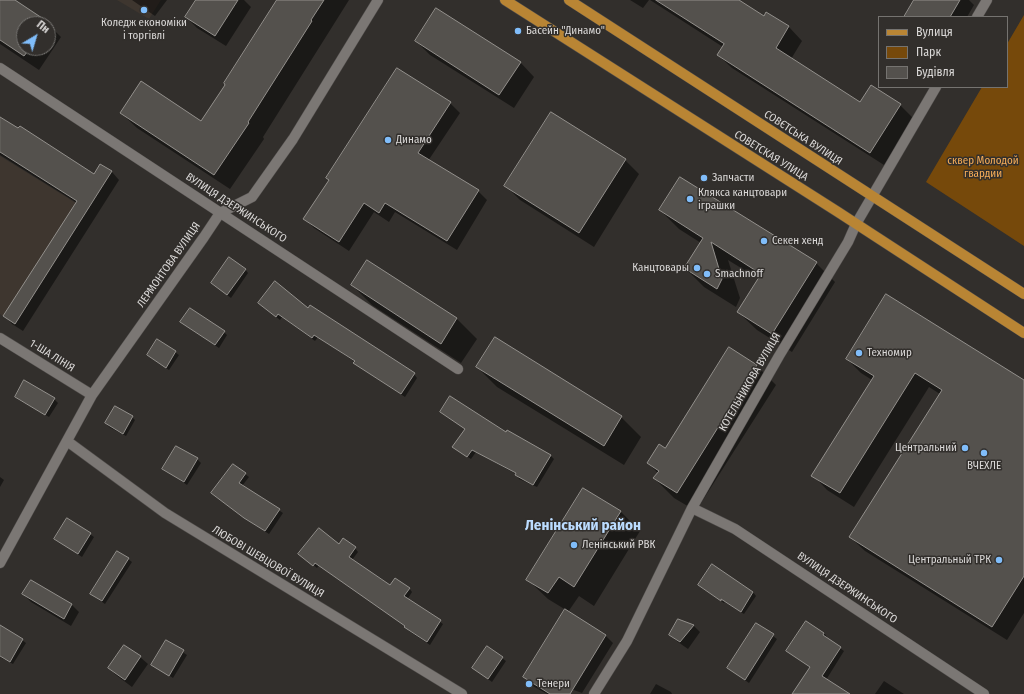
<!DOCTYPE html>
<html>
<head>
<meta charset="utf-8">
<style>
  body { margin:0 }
  #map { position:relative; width:1024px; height:694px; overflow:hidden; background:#322f2c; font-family:"Fira Sans Condensed",sans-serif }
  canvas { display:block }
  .legend { position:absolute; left:878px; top:16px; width:130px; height:72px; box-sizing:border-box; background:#322f2c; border:1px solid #757370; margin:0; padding:5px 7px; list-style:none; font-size:12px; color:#dad8d7 }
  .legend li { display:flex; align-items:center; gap:8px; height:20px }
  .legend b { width:20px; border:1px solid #757370 }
  .north { position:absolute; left:16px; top:16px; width:40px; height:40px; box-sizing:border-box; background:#322f2c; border:1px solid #757370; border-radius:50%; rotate:38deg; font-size:11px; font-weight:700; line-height:16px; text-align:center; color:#dad8d7 }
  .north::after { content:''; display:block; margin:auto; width:14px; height:18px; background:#80bdfa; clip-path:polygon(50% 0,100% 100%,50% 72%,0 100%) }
</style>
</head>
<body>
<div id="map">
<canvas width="1024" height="694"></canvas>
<ul class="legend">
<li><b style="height:5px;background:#b98534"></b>Вулиця</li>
<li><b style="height:11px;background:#76490b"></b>Парк</li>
<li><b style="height:11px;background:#54514d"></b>Будівля</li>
</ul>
<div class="north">Пн</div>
</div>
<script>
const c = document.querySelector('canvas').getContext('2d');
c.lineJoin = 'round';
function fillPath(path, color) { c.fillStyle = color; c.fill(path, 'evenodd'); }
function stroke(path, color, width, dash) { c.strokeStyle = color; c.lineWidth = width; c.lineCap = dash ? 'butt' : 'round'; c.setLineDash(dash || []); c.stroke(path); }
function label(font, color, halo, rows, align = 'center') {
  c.font = font + ' "Fira Sans Condensed",sans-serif'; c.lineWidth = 3; c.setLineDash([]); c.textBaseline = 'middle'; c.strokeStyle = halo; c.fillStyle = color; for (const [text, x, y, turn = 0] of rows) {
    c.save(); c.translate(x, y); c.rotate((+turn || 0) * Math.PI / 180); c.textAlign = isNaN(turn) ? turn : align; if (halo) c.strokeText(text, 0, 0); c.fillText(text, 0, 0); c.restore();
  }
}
fillPath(new Path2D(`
  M117,0H161L149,19Z
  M0,156L76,203L3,316L0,314Z`), '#3e362f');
fillPath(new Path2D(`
  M1024,15V246L926,182L982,87H1007V44Z`), '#76490b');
fillPath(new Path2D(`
  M0,0H13L47,23L61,37L39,70L0,44ZM24,24H48V48H24Z
  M132,0H167L155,16Z
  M197,0H244L251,7L226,46L197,28L186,17Z
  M279,0H349L263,137L264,139L230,189L137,128L121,113L202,122Z
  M630,0H649L643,8Z
  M650,0H731L764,17L767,13L789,27L802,41L791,59L860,103L871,86L900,105L914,119L884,165L732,68L718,55L723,47Z
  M916,0H969L974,5L967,17H906Z
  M416,41L520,62L534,77L514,108L430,55Z
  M397,69L450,103L460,113L428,161L478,191L487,200L457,250L395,212L389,222L374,212L349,251L314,228L304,218L330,181L327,178Z
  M0,118L94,175L101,165L112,172L119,180L23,331L12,324L5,316L77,203L0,155Z
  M625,160L639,174L594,247L520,200L506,186Z
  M680,178L816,263L835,282L792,352L757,330L738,312L759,279L728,260L740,298L736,307L704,287L685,268L701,243L679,229L660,210Z
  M367,261L457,319L477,339L461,363L372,305L352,285Z
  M245,269L248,273L231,298L212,283Z
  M259,303L308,310L414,374L417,378L405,397L358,366L354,363L355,362L318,337L315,341L282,317L280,320Z
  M185,325L224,332L227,335L219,348Z
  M495,339L621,417L641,437L624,465L497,387L477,367Z
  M158,340L179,355L169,370L148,355Z
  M847,359L1024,382V613L1007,640L865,551L850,537L940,394L929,387L854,507L827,490L813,475L872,380L861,373Z
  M757,366L776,385L696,511L674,498L654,478L659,474L648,463L666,449Z
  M25,382L54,399L58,403L49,417L19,400L16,396Z
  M441,412L506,433L507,432L551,456L554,459L537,487L519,479L516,474L476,452L471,459L457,450L466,429Z
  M132,417L135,420L126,436L109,427L106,423Z
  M177,447L197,459L201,463L187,485L164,469Z
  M245,474L249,477L242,486L283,513L269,534L249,521L216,497Z
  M0,477L4,480L0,487Z
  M620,511L640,531L594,606L579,596L568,612L606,636L613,643L582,693L563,686L559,694H547L531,685L524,677L566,610L548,599L528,580Z
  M68,519L94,537L82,557L55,539Z
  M339,545L355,548L358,552L352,560L390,587L409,588L412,592L407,600L443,624L430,645L409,631L406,626L319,565L317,568L303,557Z
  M128,559L132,562L105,604L95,597L91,594Z
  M31,581L72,605L79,612L71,626L31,602L23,594Z
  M702,588L753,592L756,596L744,614L725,602L724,603Z
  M756,624L777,639L749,683L728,668Z
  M693,625L700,632L688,649L678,642L670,635Z
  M0,627L22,640L26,643L13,664L0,657Z
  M824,633L827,637L826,638L844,651L826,680L848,694H794L811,667L791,654Z
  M166,641L187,655L173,678L153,665Z
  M488,648L506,661L492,682L473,668Z
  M140,657L148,664L132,687L116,675L109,668Z
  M884,681L904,694H875Z
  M656,684L671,692L672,694H650Z`), '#0007');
const building = new Path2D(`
  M0,0H15L48,22L46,24H24V48H30L24,56L0,40Z
  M196,0H238L215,36L185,17Z
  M277,0H324L311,20L312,21L248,122L249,123L214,175L120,113L141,81L201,121L225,85L224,83Z
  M656,0H739L764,16L766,12L789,26L776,48L860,102L871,85L901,104L870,153L717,55L724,44Z
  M914,0H960L950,17H904Z
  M436,8L521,62L499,95L415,41Z
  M397,68L451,102L418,153L479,190L447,241L385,203L379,213L364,203L339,242L303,219L329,180L326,178Z
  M551,112L626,159L579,233L504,186Z
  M0,117L18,128L20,126L94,174L100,164L112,171L15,324L3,316L77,201L0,152Z
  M680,177L817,262L772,334L737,312L761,274L711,242L722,279L717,289L684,268L703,238L659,210Z
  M229,257L246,269L227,295L211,283Z
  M367,260L457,318L441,344L351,285Z
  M275,281L308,308L310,305L415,373L401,394L353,363L355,361L314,335L312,338L278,314L276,317L258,303Z
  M886,294L1024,380V576L992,627L849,537L942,390L915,373L840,493L811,476L874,376L846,359Z
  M190,308L225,331L215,345L180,322Z
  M495,337L622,416L604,446L476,367Z
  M157,339L176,351L166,368L147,355Z
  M729,347L757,365L677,493L653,478L659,471L647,463L659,444L665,448Z
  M24,380L55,398L45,415L15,397Z
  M450,396L506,432L507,430L551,455L533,485L515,475L516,473L472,450L467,457L452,447L465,429L440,412Z
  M115,406L133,416L123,434L105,423Z
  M176,446L198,458L184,482L162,469Z
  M233,464L246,473L239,483L280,509L265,531L244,518L211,493Z
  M583,488L621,511L574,587L559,577L548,593L526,580Z
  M67,518L91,533L78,554L54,539Z
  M319,528L339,544L343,538L356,547L349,557L390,585L395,578L410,588L404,596L441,620L427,642L404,627L405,626L315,563L313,566L298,554Z
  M117,551L129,558L102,601L90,594Z
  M712,564L753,592L741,612L721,599V601L698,585Z
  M31,580L72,604L64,619L22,594Z
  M565,609L606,635L570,694H550L523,677Z
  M678,619L694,625L680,642L669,635Z
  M806,621L824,633L823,635L841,647L822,676L850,694H792L810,667L786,651Z
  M756,623L774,634L745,680L727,668Z
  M0,625L23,639L10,662L0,656Z
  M166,640L184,650L169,676L151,665Z
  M124,645L141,656L125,680L108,668Z
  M487,646L503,657L488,679L472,668Z`);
fillPath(building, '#54514d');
stroke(building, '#93908c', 1);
const street = new Path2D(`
  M977,17L987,0
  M0,68L458,369
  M0,338L92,395
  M67,441L165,513L462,694
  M692,508L735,529L984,694
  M0,563L92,395L204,237L220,213L252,197L293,139L378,0
  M594,694L627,641L692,508L779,356L848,242L856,224L936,87`);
const primary = new Path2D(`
  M505,0L838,212L1024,333
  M569,0L1024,294`);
stroke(street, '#504d4b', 11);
stroke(primary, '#504d4b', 11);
stroke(street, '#7b7774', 10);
stroke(primary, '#b98534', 10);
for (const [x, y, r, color] of [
  [144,10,4,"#80bdfa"],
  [518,31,4,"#80bdfa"],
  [388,140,4,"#80bdfa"],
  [704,178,4,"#80bdfa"],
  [690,199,4,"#80bdfa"],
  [764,241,4,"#80bdfa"],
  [697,268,4,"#80bdfa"],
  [707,274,4,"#80bdfa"],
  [859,353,4,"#80bdfa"],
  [965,448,4,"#80bdfa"],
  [984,453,4,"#80bdfa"],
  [574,545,4,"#80bdfa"],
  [999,560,4,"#80bdfa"],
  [529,684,4,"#80bdfa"]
]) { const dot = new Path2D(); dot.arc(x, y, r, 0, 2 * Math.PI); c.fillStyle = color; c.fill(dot); stroke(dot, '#322f2c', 1.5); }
label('11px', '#dad8d7', '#322f2c', [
  ["Коледж економіки",144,23,"center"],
  ["і торгівлі",144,36,"center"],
  ["Басейн \"Динамо\"",526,31],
  ["Динамо",396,140],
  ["Запчасти",712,178],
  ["Клякса канцтовари",698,193],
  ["іграшки",698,206],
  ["Секен хенд",772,241],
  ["Канцтовары",689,268,"right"],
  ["Smachnoff",715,274],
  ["Техномир",867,353],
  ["Центральний",957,448,"right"],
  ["ВЧЕХЛЕ",984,466,"center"],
  ["Ленінський РВК",582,545],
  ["Центральный ТРК",991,560,"right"],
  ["Тенери",537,684]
], 'left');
label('11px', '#dad8d7', '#322f2c', [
  ["СОВЄТСЬКА ВУЛИЦЯ",803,138,33],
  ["СОВЕТСКАЯ УЛИЦА",771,156,32],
  ["ВУЛИЦЯ ДЗЕРЖИНСЬКОГО",236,208,33],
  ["ЛЕРМОНТОВА ВУЛИЦЯ",169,265,-55],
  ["1-ША ЛІНІЯ",52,356,32],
  ["КОТЕЛЬНИКОВА ВУЛИЦЯ",750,382,-60],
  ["ЛЮБОВІ ШЕВЦОВОЇ ВУЛИЦЯ",268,562,31],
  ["ВУЛИЦЯ ДЗЕРЖИНСЬКОГО",847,588,34]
]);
label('11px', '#f7ad58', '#322f2c', [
  ["сквер Молодой",983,161],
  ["гвардии",983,174]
]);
label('bold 15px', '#bbdcff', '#322f2c', [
  ["Ленінський район",583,526]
]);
</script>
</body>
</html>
